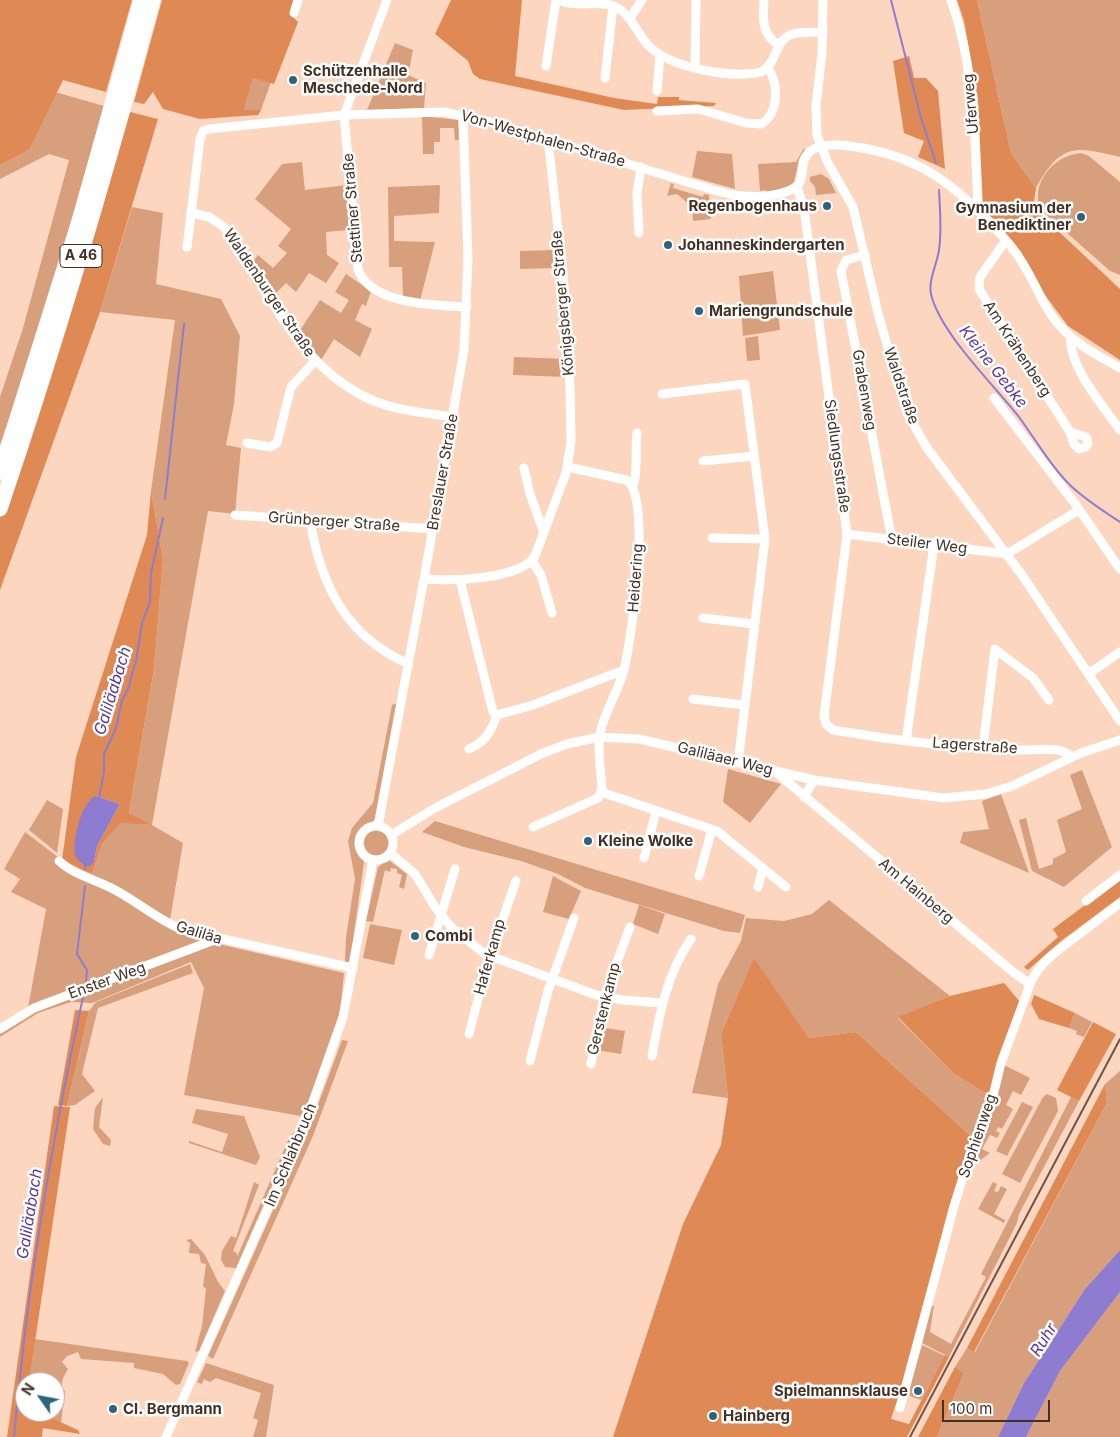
<!DOCTYPE html>
<html>
<head>
<meta charset="utf-8">
<style>
  body { margin:0 }
  #map { position:relative; width:1120px; height:1437px; overflow:hidden; background:#fdd6c0; font-family:Inter,sans-serif }
  canvas { display:block }
  .north { position:absolute; left:15px; top:1372px; width:50px; height:50px; box-sizing:border-box; background:#fff; border:1px solid #b4ada8; border-radius:50%; rotate:303deg; font-size:14px; font-weight:700; line-height:20px; text-align:center; color:#443126 }
  .north::after { content:''; display:block; margin:auto; width:18px; height:22px; background:#2c637d; clip-path:polygon(50% 0,100% 100%,50% 72%,0 100%) }
  .scale { position:absolute; left:942px; top:1400px; width:108px; height:22px; box-sizing:border-box; border:2px solid #443126; border-top:0; padding-left:6px; font-size:15px; line-height:18px; white-space:nowrap; color:#443126; -webkit-text-stroke:4px #fff; paint-order:stroke }
</style>
</head>
<body>
<div id="map">
<canvas width="1120" height="1437"></canvas>
<div class="north">N</div>
<div class="scale">100 m</div>
</div>
<script>
const c = document.querySelector('canvas').getContext('2d');
c.lineJoin = 'round';
function fillPath(path, color) { c.fillStyle = color; c.fill(path, 'evenodd'); }
function stroke(path, color, width, dash) { c.strokeStyle = color; c.lineWidth = width; c.lineCap = dash ? 'butt' : 'round'; c.setLineDash(dash || []); c.stroke(path); }
function label(font, color, halo, rows, align = 'center') {
  c.font = font + ' Inter,sans-serif'; c.lineWidth = 5; c.setLineDash([]); c.textBaseline = 'middle'; c.strokeStyle = halo; c.fillStyle = color; for (const [text, x, y, turn = 0] of rows) {
    c.save(); c.translate(x, y); c.rotate((+turn || 0) * Math.PI / 180); c.textAlign = isNaN(turn) ? turn : align; if (halo) c.strokeText(text, 0, 0); c.fillText(text, 0, 0); c.restore();
  }
}
fillPath(new Path2D(`
  M977,0H1120V157C1074,146 1061,143 1036,188L1011,153Z
  M395,43L413,50L408,75L426,83L424,108L367,110Z
  M253,77L271,82L261,110H244Z
  M55,92L104,106L38,336L0,445V397L23,328L69,160L49,154L0,179V165L29,150Z
  M422,116L458,120L459,140H455L454,128H440V142H434V154H423Z
  M804,148L805,150L799,159L794,182L786,188L766,192L765,190L760,191L758,164L796,162Z
  M697,151L732,154L735,189L692,177Z
  M1081,153L1089,156L1120,182V275L1110,271L1041,210C1029,184 1054,155 1081,153Z
  M302,162L305,190L347,185L349,230L326,232L327,255L339,263L326,283L309,273L296,292L286,283L272,297L251,264L258,255L273,268L287,253L278,246L291,229L255,199L282,164Z
  M821,174L829,179L836,193L816,195L815,187L810,181V177Z
  M671,183L674,184L673,188L703,197L704,194L709,195L711,219L693,221L692,207L677,194L667,196Z
  M440,185L439,213L394,216V241L435,242L420,301L403,297L402,267H389L388,187Z
  M132,207L163,213L156,284L221,299L240,336L234,404L226,445L241,448L235,514L208,511L152,825L183,843L170,920L223,945L344,973L339,1022L305,1110L300,1116L184,1095L204,988L191,962L92,1003L71,1002L38,1013L0,1037V1025L28,1008L46,909L11,892L20,879L4,869L25,832L62,860L92,874L102,844L120,822L150,825L129,813L154,669L163,559L151,491L175,320L100,312Z
  M556,250L558,268L520,269V251Z
  M773,271L780,330L743,336L739,276Z
  M346,274L371,291L366,306L362,304L355,320L372,329L360,357L334,339L320,362L297,335L320,300L341,313L349,300L335,292Z
  M758,336L760,360L747,361L745,338Z
  M514,357L566,359L567,377L513,375Z
  M397,703L376,818C372,823 367,824 363,828C350,839 360,851 364,862L350,962H345L346,937L355,879L348,841L352,828L373,803L392,705Z
  M728,769L781,784L750,823L723,802Z
  M1082,770L1112,847L1064,887L1032,871L1019,820L1026,818L1039,869L1053,864V859L1066,852L1057,820L1082,809L1070,775Z
  M1001,794L1029,873L960,843L963,832L989,829L982,801Z
  M47,800L63,809L57,853L29,830Z
  M435,821L745,915L740,933L724,931L585,888L558,874L521,861L464,847L422,832Z
  M364 843a13 13 0 1 1 26 0a13 13 0 1 1-26 0Z
  M390,861L407,874L404,889L399,887L402,875L397,873V869L391,868L390,872L385,870L373,922L366,921L378,867L383,863Z
  M553,876L581,891L569,919L543,912Z
  M829,900L950,996L898,1018L953,1073L990,1096L973,1138L856,1032L809,1038L754,959L721,1034L728,1098L692,1093L718,984L741,941L746,918L784,921L812,914Z
  M639,905L665,914L658,934L633,924Z
  M370,924L402,930L394,965L363,958Z
  M190,964L193,973L98,1008L82,1074L95,1091L75,1105L67,1106L89,1011L96,1002Z
  M1075,1013L1092,1022L1084,1037L1076,1034L1077,1031L1069,1028Z
  M600,1027L625,1031L621,1054L596,1050Z
  M342,1040L348,1041L313,1136L213,1359L208,1356L307,1134Z
  M1004,1065L1030,1078L1021,1095L1013,1091L1006,1105L1013,1109L1002,1129L998,1127L996,1131L1000,1133L997,1138L990,1135L982,1149L990,1153L978,1162L975,1161L973,1152Z
  M1120,1071V1250L1085,1289L1024,1383L998,1437H937L964,1373L955,1367L967,1348L975,1352L1107,1103L1105,1084Z
  M1047,1094L1056,1098L1058,1111L1020,1183L1002,1174L1043,1097Z
  M103,1097L99,1127L111,1140L110,1146L103,1144L93,1129L95,1108Z
  M1071,1097L1079,1101L1019,1214L1017,1223L949,1357L922,1343L931,1307L934,1305L930,1332L951,1344L986,1277L981,1274Z
  M1022,1102L1033,1107L1007,1156L996,1151Z
  M196,1109L244,1116L260,1157L256,1165L189,1143V1141L222,1152L228,1134L192,1123Z
  M296,1131L236,1268L225,1267L221,1260L222,1251L231,1236L236,1238L254,1182L259,1185L233,1251L237,1253V1257L290,1136Z
  M993,1182L997,1184L994,1191L998,1192L1001,1186L1007,1189L994,1214L1005,1220L1004,1223L978,1209Z
  M191,1239L205,1255L218,1282L225,1291L199,1351L195,1352L202,1326L206,1289L203,1286L206,1264L201,1263L199,1254L189,1253L190,1243L186,1240Z
  M1120,1292V1437H1026L1060,1371Z
  M35,1339L187,1361L189,1363L180,1384L176,1385L163,1374L134,1368V1363L81,1359L78,1352L67,1356L62,1362L68,1369L63,1378L61,1389L65,1391L61,1423L38,1412H55V1382H29Z
  M922,1345L945,1356L921,1400L907,1395Z
  M206,1363L274,1385L266,1437H253L258,1420L253,1418L261,1393L216,1378L210,1382L204,1379L202,1384L197,1382Z`), '#d89f7d');
fillPath(new Path2D(`
  M0,0H132L106,92L63,80L29,150L0,165Z
  M162,0H295L290,14L298,22L274,84L253,78L244,110H261L258,115L200,119L163,109L153,92L144,104L134,102Z
  M451,0H522L515,76L614,98L657,104L658,97H679V100L716,103L714,106L624,110L480,79L473,74L468,61L435,34Z
  M957,0H977L1011,153L1036,188L1034,201L1038,212L1120,289V360L1068,326L1039,287L1008,237L983,207L978,100L964,21Z
  M909,56L914,78H926L938,91L945,169L918,157L924,141L904,133L893,61Z
  M130,112L158,119L100,312L0,590V518L52,367Z
  M151,491L163,559L154,669L129,813L152,825L120,823L102,844L92,874L62,860L76,757L147,535ZM96,796L120,804L97,846L94,862C75,828 73,829 96,796Z
  M1120,879V897L1061,941L1028,970L1024,967L1058,937L1053,929Z
  M754,958L809,1038L856,1032L973,1138L911,1359L891,1419L909,1424L945,1355L949,1357L907,1437H613L683,1224L721,1145L728,1098L721,1034Z
  M1004,983L1021,1003L990,1096L953,1073L898,1017L950,996Z
  M1034,995L1075,1013L1069,1028L1039,1019L1031,1004Z
  M75,1010L89,1011L67,1106L58,1105Z
  M1093,1022L1116,1034L1079,1101L1057,1090Z
  M1105,1084L1107,1103L974,1352L967,1348Z
  M54,1106L70,1107L29,1382H25V1412H38L78,1430L80,1434L43,1428L42,1437H7Z
  M955,1367L964,1373L937,1437H918Z`), '#df8a55');
fillPath(new Path2D(`
  M96,796L120,804L97,846L94,862L89,867C82,864 77,861 75,854C72,841 82,800 96,796Z
  M1120,1250V1292L1060,1371L1026,1437H998L1024,1383L1085,1289Z`), '#8d7cd0');
stroke(new Path2D(`
  M891,0L921,118L936,163
  M939,190C940,210 942,230 939,250C937,264 928,281 931,294C940,333 994,385 1019,417C1036,440 1051,467 1071,486C1086,500 1103,511 1120,522
  M165,499L184,324
  M99,798L104,772V754L116,728L122,700L128,689L136,661L142,623L150,602L151,573L163,518
  M85,869V864
  M85,886L77,954L87,970L86,981
  M14,1437C27,1287 51,1144 83,997`), '#8d7cd0', 2);
stroke(new Path2D(`
  M387,0L344,115L358,269C370,305 435,305 467,307
  M558,0C576,8 596,0 614,6C632,14 636,33 649,46C670,68 733,79 761,72C777,64 774,42 790,35C800,31 812,33 823,32
  M764,0C763,18 761,35 779,45
  M823,0L822,53L816,106L817,135L828,163L853,207L879,317L907,413L927,448L1022,575L1120,721
  M951,0C975,67 975,140 978,211
  M294,13L298,0
  M630,18L642,0
  M546,66L556,0
  M695,68L696,0
  M605,78L613,6
  M657,91L660,55
  M657,111L698,109L746,123L761,124C779,114 779,84 768,68
  M797,187L804,208L847,534L824,716L826,724L833,730C895,741 960,748 1024,750C1038,750 1062,746 1072,757
  M192,213L209,217L224,227C243,249 256,277 271,301C296,342 329,383 374,401C399,411 426,413 453,417
  M639,233L637,194L641,167
  M1006,240L980,277L979,289L1070,432L1074,444L1079,449L1086,447L1088,443L1086,437L1070,432
  M187,247L200,139L203,131L209,129L344,115L444,112L487,121L717,191C742,198 773,200 797,187C807,175 797,160 812,150C827,141 851,146 868,149C918,159 951,182 986,219C998,231 1011,244 1020,259C1035,281 1043,308 1061,327C1078,346 1099,356 1120,368
  M865,255L846,260L841,271L892,540
  M1071,337C1068,366 1104,407 1120,430
  M662,394L745,384L765,539L738,763
  M994,398L1076,505L1120,569
  M247,443L270,447L277,443L291,387L315,361
  M703,461L754,456
  M568,467L626,480C653,495 631,641 624,670C618,692 604,712 600,734C597,751 601,771 602,788L604,793L717,831L786,887
  M524,468L530,494L544,533
  M633,486C638,475 635,447 637,433
  M235,515L433,529
  M310,521C321,585 346,637 409,664
  M847,534L1007,554L1079,510
  M712,538L765,539
  M532,561L541,575L552,613
  M424,579C450,581 520,580 535,556L566,473L571,442L570,388L563,274L548,139
  M460,580L493,712L497,715L533,705L624,670
  M703,618L754,624
  M1090,673L1120,652
  M693,699L744,705
  M906,741L934,545
  M983,747L995,649L1033,678L1049,700
  M469,749C485,742 491,732 497,715
  M777,773L1013,972L1030,984
  M804,797L814,780
  M359 843a17 17 0 1 1 34 0a17 17 0 1 1-34 0Z
  M378,826L424,579L464,350L468,259L463,115
  M533,827L598,798L602,788
  M391,835L435,808L541,754L567,744L599,737L639,739L814,780L943,798L986,794L1012,786L1081,753L1120,740
  M390,853L415,874L435,907L451,927L485,954L596,995L623,1000L662,1003
  M644,858L656,811
  M59,861C74,875 97,880 115,890C138,902 158,920 183,930L353,968
  M699,876L712,829
  M758,887L763,868
  M1086,901L1120,875
  M429,955L455,869
  M0,1029L34,1008L217,939
  M469,1034L487,964L516,881
  M652,1056C659,1016 667,973 691,939
  M530,1061L548,991L574,918
  M591,1064L604,997L630,927
  M900,1408L954,1206L975,1139L993,1096L1001,1063L1032,979L1041,966L1052,955L1120,903
  M166,1437L304,1127L343,1017L373,860`), '#fff', 9);
stroke(new Path2D(`
  M0,472L80,218L141,0
  M0,509C57,341 107,171 153,0`), '#fff', 15);
stroke(new Path2D(`
  M910,1437L1120,1039`), '#6e5649', 2);
for (const [x, y, r, color] of [
  [293,80,5,"#2c637d"],
  [827,206,5,"#2c637d"],
  [1081,217,5,"#2c637d"],
  [668,245,5,"#2c637d"],
  [699,311,5,"#2c637d"],
  [588,841,5,"#2c637d"],
  [415,936,5,"#2c637d"],
  [918,1391,5,"#2c637d"],
  [113,1409,5,"#2c637d"],
  [713,1416,5,"#2c637d"]
]) { const dot = new Path2D(); dot.arc(x, y, r, 0, 2 * Math.PI); c.fillStyle = color; c.fill(dot); stroke(dot, '#fff', 2); }
for (const [x, y, w] of [
  [81,256,42]
]) { const box = new Path2D(); box.roundRect(x - w / 2, y - 11.5, w, 23, 4); c.fillStyle = '#fff'; c.fill(box); stroke(box, '#443126', 1); }
label('bold 14px', '#443126', null, [
  ["A 46",81,256]
]);
label('bold 15px', '#443126', '#fff', [
  ["Schützenhalle",303,71],
  ["Meschede-Nord",303,88],
  ["Regenbogenhaus",817,206,"right"],
  ["Gymnasium der",1071,208,"right"],
  ["Benediktiner",1071,225,"right"],
  ["Johanneskindergarten",678,245],
  ["Mariengrundschule",709,311],
  ["Kleine Wolke",598,841],
  ["Combi",425,936],
  ["Spielmannsklause",908,1391,"right"],
  ["Cl. Bergmann",123,1409],
  ["Hainberg",723,1416]
], 'left');
label('15px', '#443126', '#fff', [
  ["Uferweg",971,104,-95],
  ["Von-Westphalen-Straße",543,139,16],
  ["Stettiner Straße",353,208,-95],
  ["Waldenburger Straße",269,293,56],
  ["Königsberger Straße",563,303,-95],
  ["Am Krähenberg",1017,349,57],
  ["Waldstraße",901,386,71],
  ["Grabenweg",864,390,80],
  ["Siedlungsstraße",837,456,82],
  ["Breslauer Straße",443,472,-80],
  ["Grünberger Straße",334,522,4],
  ["Steiler Weg",927,544,7],
  ["Heidering",636,578,-86],
  ["Lagerstraße",975,746,4],
  ["Galiläaer Weg",725,759,14],
  ["Am Hainberg",916,891,40],
  ["Galiläa",199,933,17],
  ["Haferkamp",490,957,-74],
  ["Enster Weg",107,981,-20],
  ["Gerstenkamp",604,1009,-76],
  ["Sophienweg",978,1136,-71],
  ["Im Schlahbruch",291,1155,-67]
]);
label('italic 16px', '#573b9f', '#fff', [
  ["Kleine Gebke",993,367,52],
  ["Galiläabach",113,691,-73],
  ["Galiläabach",30,1214,-81],
  ["Ruhr",1044,1340,-58]
]);
</script>
</body>
</html>
